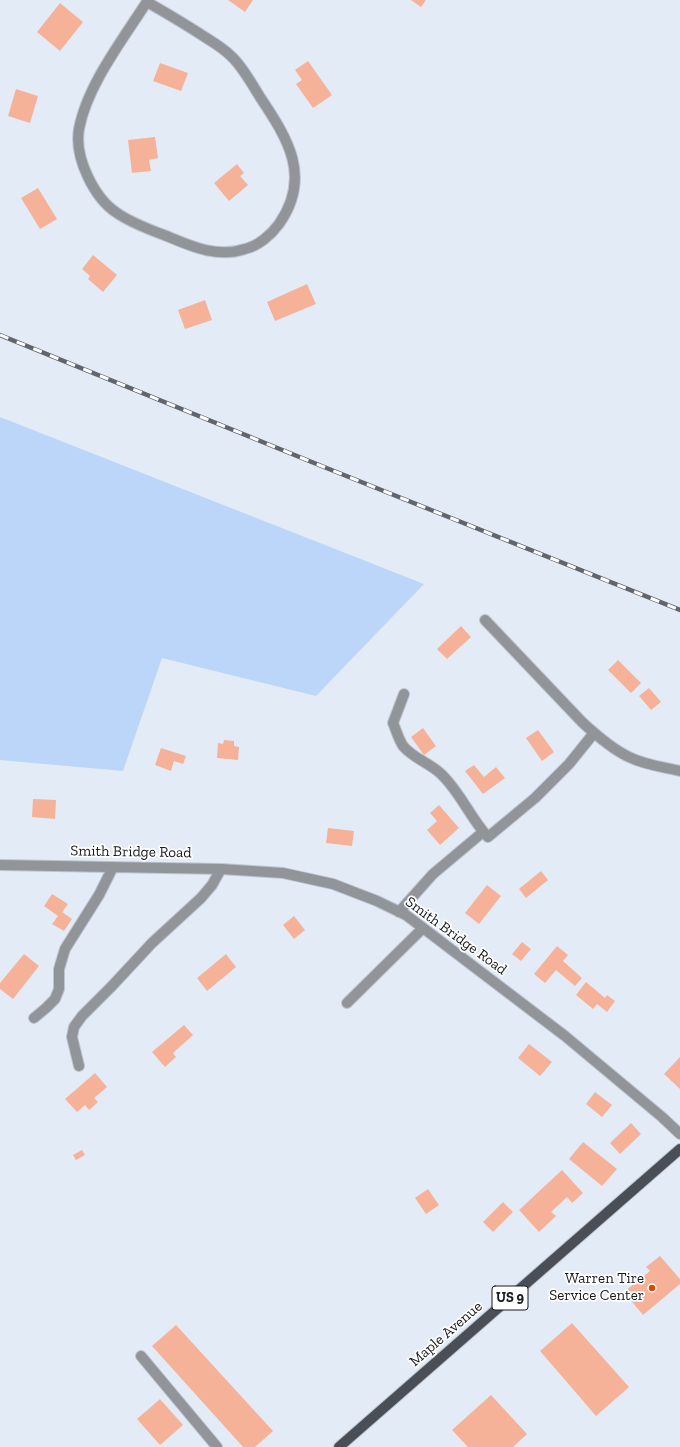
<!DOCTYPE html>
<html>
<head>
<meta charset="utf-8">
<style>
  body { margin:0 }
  canvas { display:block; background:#e3ebf7 }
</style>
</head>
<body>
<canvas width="680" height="1447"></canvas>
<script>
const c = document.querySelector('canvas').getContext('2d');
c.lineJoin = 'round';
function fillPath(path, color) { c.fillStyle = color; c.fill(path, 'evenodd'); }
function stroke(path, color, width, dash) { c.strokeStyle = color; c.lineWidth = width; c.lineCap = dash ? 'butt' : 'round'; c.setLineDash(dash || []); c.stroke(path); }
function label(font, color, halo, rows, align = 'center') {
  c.font = font + ' "Zilla Slab",serif'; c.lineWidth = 3.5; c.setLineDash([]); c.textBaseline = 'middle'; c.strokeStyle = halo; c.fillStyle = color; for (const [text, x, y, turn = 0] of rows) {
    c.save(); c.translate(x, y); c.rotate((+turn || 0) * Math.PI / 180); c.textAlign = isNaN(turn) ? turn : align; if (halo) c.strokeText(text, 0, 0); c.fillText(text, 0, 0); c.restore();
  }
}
fillPath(new Path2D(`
  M0,417L424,584L316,696L162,658L123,771L0,760Z`), '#bcd6fa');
fillPath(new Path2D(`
  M228,0H253L245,12Z
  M411,0H426L421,7Z
  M60,3L83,22L60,51L37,32Z
  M308,61L332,95L313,108L296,84L302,80L295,70Z
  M160,63L188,73L181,91L153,81Z
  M16,89L38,96L30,123L8,116Z
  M155,137L158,158L149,160L151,171L132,173L128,140Z
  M237,164L244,173L240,176L248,185L229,201L214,183Z
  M38,188L57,219L40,229L21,198Z
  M93,255L117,275L103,292L88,279L90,276L82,269Z
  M307,284L316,304L275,321L267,302Z
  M205,300L212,320L185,329L178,310Z
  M461,626L471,637L447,659L437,649Z
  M618,660L641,683L631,693L608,670Z
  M649,688L661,702L651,710L639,696Z
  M423,728L436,746L424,755L411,737Z
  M538,730L554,752L542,761L526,738Z
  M224,740L234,741V746L239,747L238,760L217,758L218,743L223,744Z
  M161,748L186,756L183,764L174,761L171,771L155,765Z
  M474,765L484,777L496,767L505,778L483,794L465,771Z
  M33,799L56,800L55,819L32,817Z
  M439,805L459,828L440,845L427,830L437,821L430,813Z
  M328,828L354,831L352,846L326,843Z
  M541,871L548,880L526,898L519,889Z
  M487,885L501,896L479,924L465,913Z
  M52,894L68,904L62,912L72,919L64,931L52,924L58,916L44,906Z
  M294,916L305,930L294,939L283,925Z
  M522,942L531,949L521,961L512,954Z
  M557,946L568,955L563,961L582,978L575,986L556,970L545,983L534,974Z
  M24,954L39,966L13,999L0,989V983Z
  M226,954L236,967L207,991L197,978Z
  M586,982L605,998L607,995L615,1001L607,1012L597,1004L593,1009L576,995Z
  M184,1025L193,1035L173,1053L176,1057L165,1067L152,1052Z
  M529,1044L552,1062L540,1076L518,1058Z
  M680,1057V1089L664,1074Z
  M95,1073L107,1087L94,1098L98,1102L89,1110L85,1105L77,1112L65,1099Z
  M595,1092L612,1105L602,1117L586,1104Z
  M631,1123L641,1134L620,1154L610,1143Z
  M583,1142L617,1169L602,1186L569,1159Z
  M82,1150L85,1155L76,1160L73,1155Z
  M562,1170L583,1193L572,1203L567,1197L551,1212L556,1216L539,1232L519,1210Z
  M428,1189L439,1205L426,1214L415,1198Z
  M503,1202L513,1212L493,1232L483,1222Z
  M660,1256L680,1279V1284L643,1315L624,1292L650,1271L646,1267Z
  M572,1323L629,1387L596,1416L540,1351Z
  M176,1325L273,1431L255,1447H243L152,1346Z
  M491,1395L527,1434L513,1447H468L452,1430Z
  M160,1399L183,1425L160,1445L137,1419Z`), '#f6b299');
const minor = new Path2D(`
  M147,2C168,14 188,26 208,39C216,44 225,50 231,56C243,67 251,83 260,97C288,139 312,177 279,224C271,235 258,246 245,249C218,258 193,247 169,237C151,230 133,224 117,213C94,198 74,157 79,129C87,85 124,38 148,0
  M485,620L582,722C596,735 612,749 629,757C645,765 663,767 680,771
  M404,694L393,723C396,730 399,740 403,746C413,758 429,763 440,773C460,791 470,818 488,837L535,798L569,764L594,733
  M0,865L221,869L283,873L333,884L377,901L406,915L565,1036L662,1117L680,1134
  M399,912L433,874L483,832
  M347,1003L423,928
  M34,1018L46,1008L55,999L59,989V969L65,949L99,895L113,867
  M79,1066L72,1037L74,1027L82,1016L112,986L152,943L201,898L212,885L221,869
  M141,1356L217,1447`);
const major = new Path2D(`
  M339,1447L680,1149`);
stroke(minor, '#bec5d0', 12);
stroke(major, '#bec5d0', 12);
stroke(minor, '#919599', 10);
stroke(major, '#4a4f57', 10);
const rail = new Path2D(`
  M0,335L324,467L680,610`);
stroke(rail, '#61656c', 4.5);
stroke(rail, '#fff', 3, [9]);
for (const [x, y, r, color] of [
  [652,1288,4,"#d24d0a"]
]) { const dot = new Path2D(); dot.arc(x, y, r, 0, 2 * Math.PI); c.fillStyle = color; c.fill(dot); stroke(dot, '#fff', 1.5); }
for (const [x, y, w] of [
  [510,1298,36]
]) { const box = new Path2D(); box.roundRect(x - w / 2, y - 12, w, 24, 3); c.fillStyle = '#fff'; c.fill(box); stroke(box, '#181a1e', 1); }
label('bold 14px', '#181a1e', null, [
  ["US 9",510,1298]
]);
label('15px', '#181a1e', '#fff', [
  ["Smith Bridge Road",131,852,1],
  ["Smith Bridge Road",456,936,36],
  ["Maple Avenue",446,1334,-41]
]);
label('15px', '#181a1e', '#fff', [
  ["Warren Tire",644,1279],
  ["Service Center",644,1296]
], 'right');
</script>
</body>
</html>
